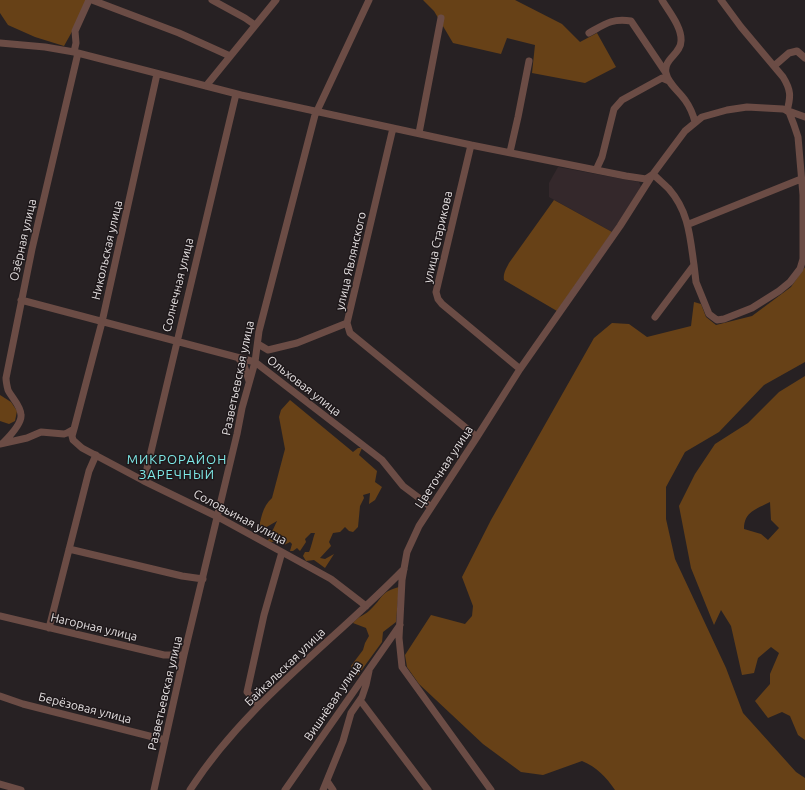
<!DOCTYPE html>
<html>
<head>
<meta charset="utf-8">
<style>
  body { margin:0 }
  canvas { display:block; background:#272123 }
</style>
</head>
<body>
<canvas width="805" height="790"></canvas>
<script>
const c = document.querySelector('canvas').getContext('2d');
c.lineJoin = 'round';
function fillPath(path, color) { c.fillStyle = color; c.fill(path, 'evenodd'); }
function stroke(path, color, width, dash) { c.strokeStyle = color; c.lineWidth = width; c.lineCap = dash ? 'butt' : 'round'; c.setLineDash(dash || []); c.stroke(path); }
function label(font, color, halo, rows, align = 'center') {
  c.font = font + ' Ubuntu,sans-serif'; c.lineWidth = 3; c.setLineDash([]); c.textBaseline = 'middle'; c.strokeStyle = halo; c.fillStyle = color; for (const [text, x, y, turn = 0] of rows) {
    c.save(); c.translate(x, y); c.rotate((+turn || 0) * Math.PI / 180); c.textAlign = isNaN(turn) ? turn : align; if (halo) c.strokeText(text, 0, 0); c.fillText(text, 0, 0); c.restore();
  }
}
fillPath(new Path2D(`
  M558,167L639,182L641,187L612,232L549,197V183Z`), '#34282b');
fillPath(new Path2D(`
  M0,0H87L74,28L64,46L35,37L8,25L0,13Z
  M423,0H515L562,24L580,42L597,33L616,67L585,83L532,73L535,45L507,38L501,54L453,43L434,11Z
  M554,200L612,232L557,311L504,280C503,273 506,269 509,263Z
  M805,267V362L764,385L719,432L685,452L666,487V519L675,559L726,668L743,713L796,772L805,778V790H615C606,777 597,767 582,761L543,775L521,772L483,744L419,684L407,667L405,655L431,615L465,624L472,616L473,606L462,577L491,520L594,338L612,323L629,324L647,337L691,326L694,302L701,304L706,317L716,325L752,316L791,287Z
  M805,376V740L798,735L790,716L782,712L768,718L755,701L770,684V674L779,653L771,647L758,658L754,673L742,675L731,626L721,610L714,625L691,568L679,506L695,474L715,444L748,423L779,392ZM770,502L771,520L779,528L768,540L761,534L744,529C744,512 756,509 770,502Z
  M0,395L11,402L17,411L15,421L9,424L0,421Z
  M290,400L353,452L358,448H362L359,455L377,471L375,482L382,487L375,500L369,504L370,493L363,495L364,498L360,506L358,527L353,532L349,531L345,527L340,532L333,533L329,542L331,546L320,558L325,559L334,554L325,568L314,560L306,561L303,556L305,552H309C311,548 313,538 315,533H311L305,539L306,542L300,551L297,548L293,551H290L292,544L290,542L284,545L277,540L272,542L267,541L270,538L264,535L271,534L277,521L258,532C261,519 262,507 272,498L285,449L279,417L281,410Z
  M399,587L396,622L383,632L382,642L358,675L353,676L351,666L363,650L365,643L369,636L366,628L353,623C358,616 366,615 371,609C383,598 380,592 399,587Z`), '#674117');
stroke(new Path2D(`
  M92,0L179,33L230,56
  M212,0L245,18L255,25
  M662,0C669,12 682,27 681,41C681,54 663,59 666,73C668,84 679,91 685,100C690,107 693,114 695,122
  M721,0L741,27L783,77C791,90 791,96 787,111
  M589,33C605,24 612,18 631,21L666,73
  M0,43L45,47L74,52L241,95L471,145L626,176L646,179L652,175
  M74,52L76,43L75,31L89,0
  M774,66L789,53L797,51L805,58
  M206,86L276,0
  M317,111L369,0
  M393,128L347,323L350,333L477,437
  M419,133L441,18
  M471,145L436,292L438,299L442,304L520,369
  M510,152L518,117L529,61
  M596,170L602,157L614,109L622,100L662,78L669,81
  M653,174C658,179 664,184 669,189C689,212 690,237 694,265L655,317
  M689,224L801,179
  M694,265L696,282L709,314L717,320L724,319L752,308L779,291L790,282L800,269L803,259V195L798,137L794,125L789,112
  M21,300L255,362L382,460L403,486L431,507
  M258,344L268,350L297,343L347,323
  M239,359L244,365L249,381
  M74,429L102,322L157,74
  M3,443C9,437 22,424 21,415C21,406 12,398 8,390C7,386 6,382 6,378L32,249L78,53
  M0,444L27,438L41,432L64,434L67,433L74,429L72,436L73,440L82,448L144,481L218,517L282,552L331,579L366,606
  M144,481L236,94
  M69,549L182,576L203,579
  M0,616L164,655H184
  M49,628L89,471L96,455
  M0,696L23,704L165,740
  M360,700L428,790
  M259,705L247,692L264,615L282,552
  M327,781L333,790
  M0,784L21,790
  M154,790L184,655L237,434L242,408L255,362L259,331L316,111
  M190,790C246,703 333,642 404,569
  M285,790L400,625
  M323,790L343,741L351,713L362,697L366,685L369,671
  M491,790L402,667L399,638L402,580L407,552L419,526L477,437L520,369L620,226L653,174L685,131L702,117L727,110L747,107L783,109L805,117`), '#6b4c45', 7);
label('12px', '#e4dfe0', '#1e181a', [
  ["улица Старикова",438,237,-77],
  ["Озёрная улица",23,240,-77],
  ["Никольская улица",107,250,-77],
  ["улица Являнского",351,261,-77],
  ["Солнечная улица",178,285,-76],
  ["Разветьевская улица",238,378,-78],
  ["Ольховая улица",304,386,38],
  ["Цветочная улица",444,467,-57],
  ["Соловьиная улица",240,517,28],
  ["Нагорная улица",94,627,13],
  ["Байкальская улица",285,667,-44],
  ["Разветьевская улица",165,693,-77],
  ["Вишнёвая улица",333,701,-56],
  ["Берёзовая улица",85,708,14]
]);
c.letterSpacing = '1px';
label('13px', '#7ee9e7', '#1e181a', [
  ["МИКРОРАЙОН",177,460],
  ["ЗАРЕЧНЫЙ",177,475]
]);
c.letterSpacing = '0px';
</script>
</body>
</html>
